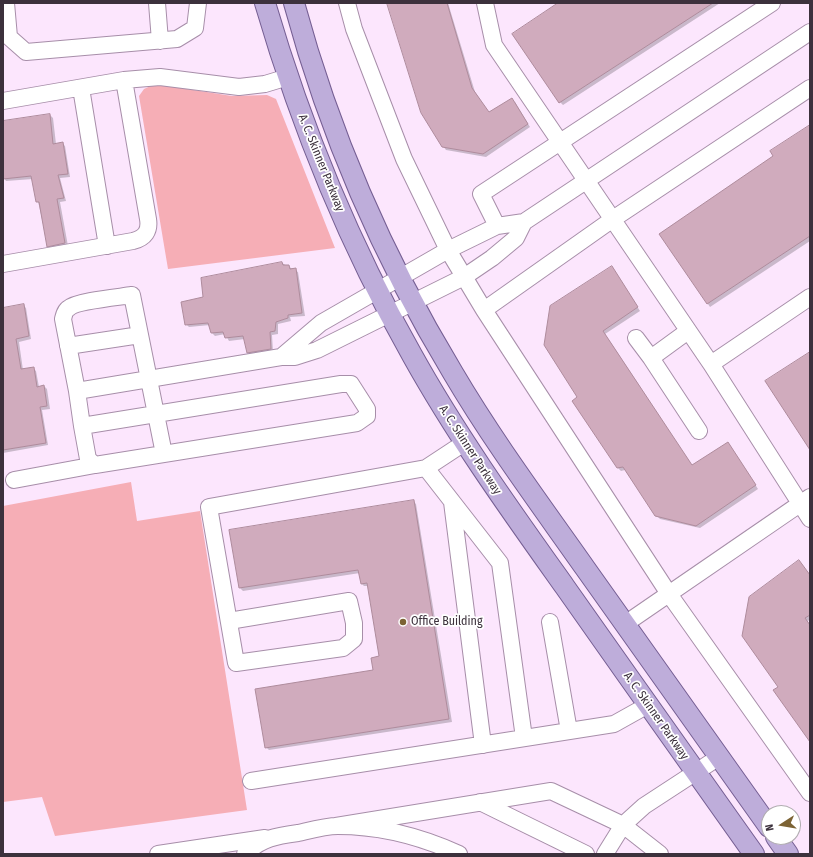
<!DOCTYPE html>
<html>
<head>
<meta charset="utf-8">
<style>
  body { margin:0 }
  #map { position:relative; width:813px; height:857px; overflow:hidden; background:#fce6fd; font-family:"Fira Sans Condensed",sans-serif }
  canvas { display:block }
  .frame { position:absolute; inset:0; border:4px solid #3c313c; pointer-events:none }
  .north { position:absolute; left:761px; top:805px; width:40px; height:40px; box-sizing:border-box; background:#fff; border:1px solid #b1adb1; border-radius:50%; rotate:258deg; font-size:11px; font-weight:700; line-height:16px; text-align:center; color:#3c313c }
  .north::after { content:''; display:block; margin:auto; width:14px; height:18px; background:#7c6334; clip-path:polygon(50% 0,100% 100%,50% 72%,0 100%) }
</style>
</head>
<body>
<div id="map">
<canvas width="813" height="857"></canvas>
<div class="frame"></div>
<div class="north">N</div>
</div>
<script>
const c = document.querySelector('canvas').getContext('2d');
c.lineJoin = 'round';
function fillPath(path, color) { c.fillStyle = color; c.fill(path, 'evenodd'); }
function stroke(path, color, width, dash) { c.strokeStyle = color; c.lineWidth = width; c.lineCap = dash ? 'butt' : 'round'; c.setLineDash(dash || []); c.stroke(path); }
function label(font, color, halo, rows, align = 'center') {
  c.font = font + ' "Fira Sans Condensed",sans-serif'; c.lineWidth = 3.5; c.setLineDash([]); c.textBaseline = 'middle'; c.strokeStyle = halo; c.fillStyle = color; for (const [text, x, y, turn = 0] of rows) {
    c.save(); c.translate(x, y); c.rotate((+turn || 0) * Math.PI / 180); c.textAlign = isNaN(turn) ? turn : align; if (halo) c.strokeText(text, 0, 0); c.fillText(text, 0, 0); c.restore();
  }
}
fillPath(new Path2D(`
  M155,84L232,96L267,95L276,99L335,248L168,269L139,96L144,89Z
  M131,482L137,521L200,511L247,810L55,836L42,797L3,802V506Z`), '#f6aeb6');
fillPath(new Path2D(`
  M388,3H448L475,92L489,113L515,102L530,127L486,157L446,150L443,146Z
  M560,3H720L563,105L560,102Z
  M50,115L53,118L56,144L62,143L65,146L70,177L60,178L66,201L60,202L68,246L51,249L48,246L33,179L6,181L3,176V122Z
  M810,126V241L710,307L660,234L774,156Z
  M282,263L298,272L305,316L290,317L291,321L278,324V334L272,335L273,352L251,356L248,353L245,339L229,341L225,334L215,336L212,333L210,325L189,327L186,324L204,298Z
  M612,267L640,311L605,334L692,466L731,447L758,489L700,528L660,519L656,515L625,470L621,471L618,468L578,397Z
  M23,305L26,308L31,339L19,342L23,370L33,368L36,371L39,387L44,386L47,389L50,409L42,410L48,445L3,453V309Z
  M413,501L416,504L452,722L269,750L266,747L374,671L380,657L369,586H364L361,583L360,573L243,591L240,588L231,531Z
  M810,576V620L807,621L810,625V740L779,687Z`), '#0003');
const building = new Path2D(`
  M387,3H447L472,88L489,112L512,98L528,124L483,154L442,147L421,113Z
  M558,3H713L559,103L512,34Z
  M50,114L53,144L63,142L68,174L58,175L64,198L57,199L65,243L47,247L39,202H36L31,176L3,179V121Z
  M810,125V236L707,304L659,234L773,156L770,151Z
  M282,262L283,265H289L290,269L296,268L302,313L288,315V318L276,322L275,331L270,332L271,349L247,353L243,336L225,338L223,332L211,333L208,323L185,325L181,302L203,297L201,278Z
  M612,266L638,307L603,331L692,465L728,442L756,485L696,526L655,516L623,467L617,468L572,401L577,397L544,345L550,306Z
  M24,304L29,336L16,339L21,369L34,367L37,387L44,385L47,406L40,407L46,443L3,450V308Z
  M810,352V450L765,381Z
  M414,500L449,719L265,748L255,689L373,670L371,658L379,656L367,583L361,584L358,570L239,588L229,530Z
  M799,560L810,575V615L805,618L810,625V742L773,690L778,687L742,636L749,597Z`);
fillPath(building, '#d0abbd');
stroke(building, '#ae8b9c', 1);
const minor = new Path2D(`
  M6,3L9,37L26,52L177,39L195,28L198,3
  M157,3L160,41
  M347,3L354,29L404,159L448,250L484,310
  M485,3L494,45L711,364L810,519
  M81,88L107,246
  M810,88L613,219L484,310L669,594L810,793
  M3,101L124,80L160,77L239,87L265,84L288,77
  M497,226L481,194L772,3
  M3,264L133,241C145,238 150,231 148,219L124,80
  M688,331L651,358L699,431
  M636,338L651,358
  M68,346L140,335
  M281,357L321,323L448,250L497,226L524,222L810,32
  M711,364L810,297
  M77,391L63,319C64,315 65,310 69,308C76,301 120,297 132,295L164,454
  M82,426L88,459L95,465L357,423L367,416V409L351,384H341L82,426L77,391L281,357H295L317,350L464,277L492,258L516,238L524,222
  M426,468L500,563L524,738
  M14,480L95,465
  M452,502L483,745
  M229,621L349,601L354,623V639L343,648L236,663L209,507L426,468L464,443
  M550,622L569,731
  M625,624L810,497
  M251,781L614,724L648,705
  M480,802L586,854
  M336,826L551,791L623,825L660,854
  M158,854L265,838
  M245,854C262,838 276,836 298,833C311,830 325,826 338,826C379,826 422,837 459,854
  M605,854L623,825L644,806L719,757`);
const major = new Path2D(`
  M265,3C301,126 349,244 412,355C457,436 511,511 565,587C628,676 690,765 754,854
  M294,3C329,132 384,259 453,373C493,441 540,504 585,568C646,655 708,741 769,827
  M776,837L788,854`);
stroke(minor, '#a78ea9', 18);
stroke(major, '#755e93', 22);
stroke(minor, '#fff', 16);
stroke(major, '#beadda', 20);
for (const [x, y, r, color] of [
  [403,622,4,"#7c6334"]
]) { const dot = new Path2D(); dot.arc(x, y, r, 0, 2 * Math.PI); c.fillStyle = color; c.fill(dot); stroke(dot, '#fff', 1.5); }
label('12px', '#3c313c', '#fff', [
  ["A. C. Skinner Parkway",321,163,68],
  ["A. C. Skinner Parkway",470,450,57],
  ["A. C. Skinner Parkway",656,716,55]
]);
label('12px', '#3c313c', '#fff', [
  ["Office Building",411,622]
], 'left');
</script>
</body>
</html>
